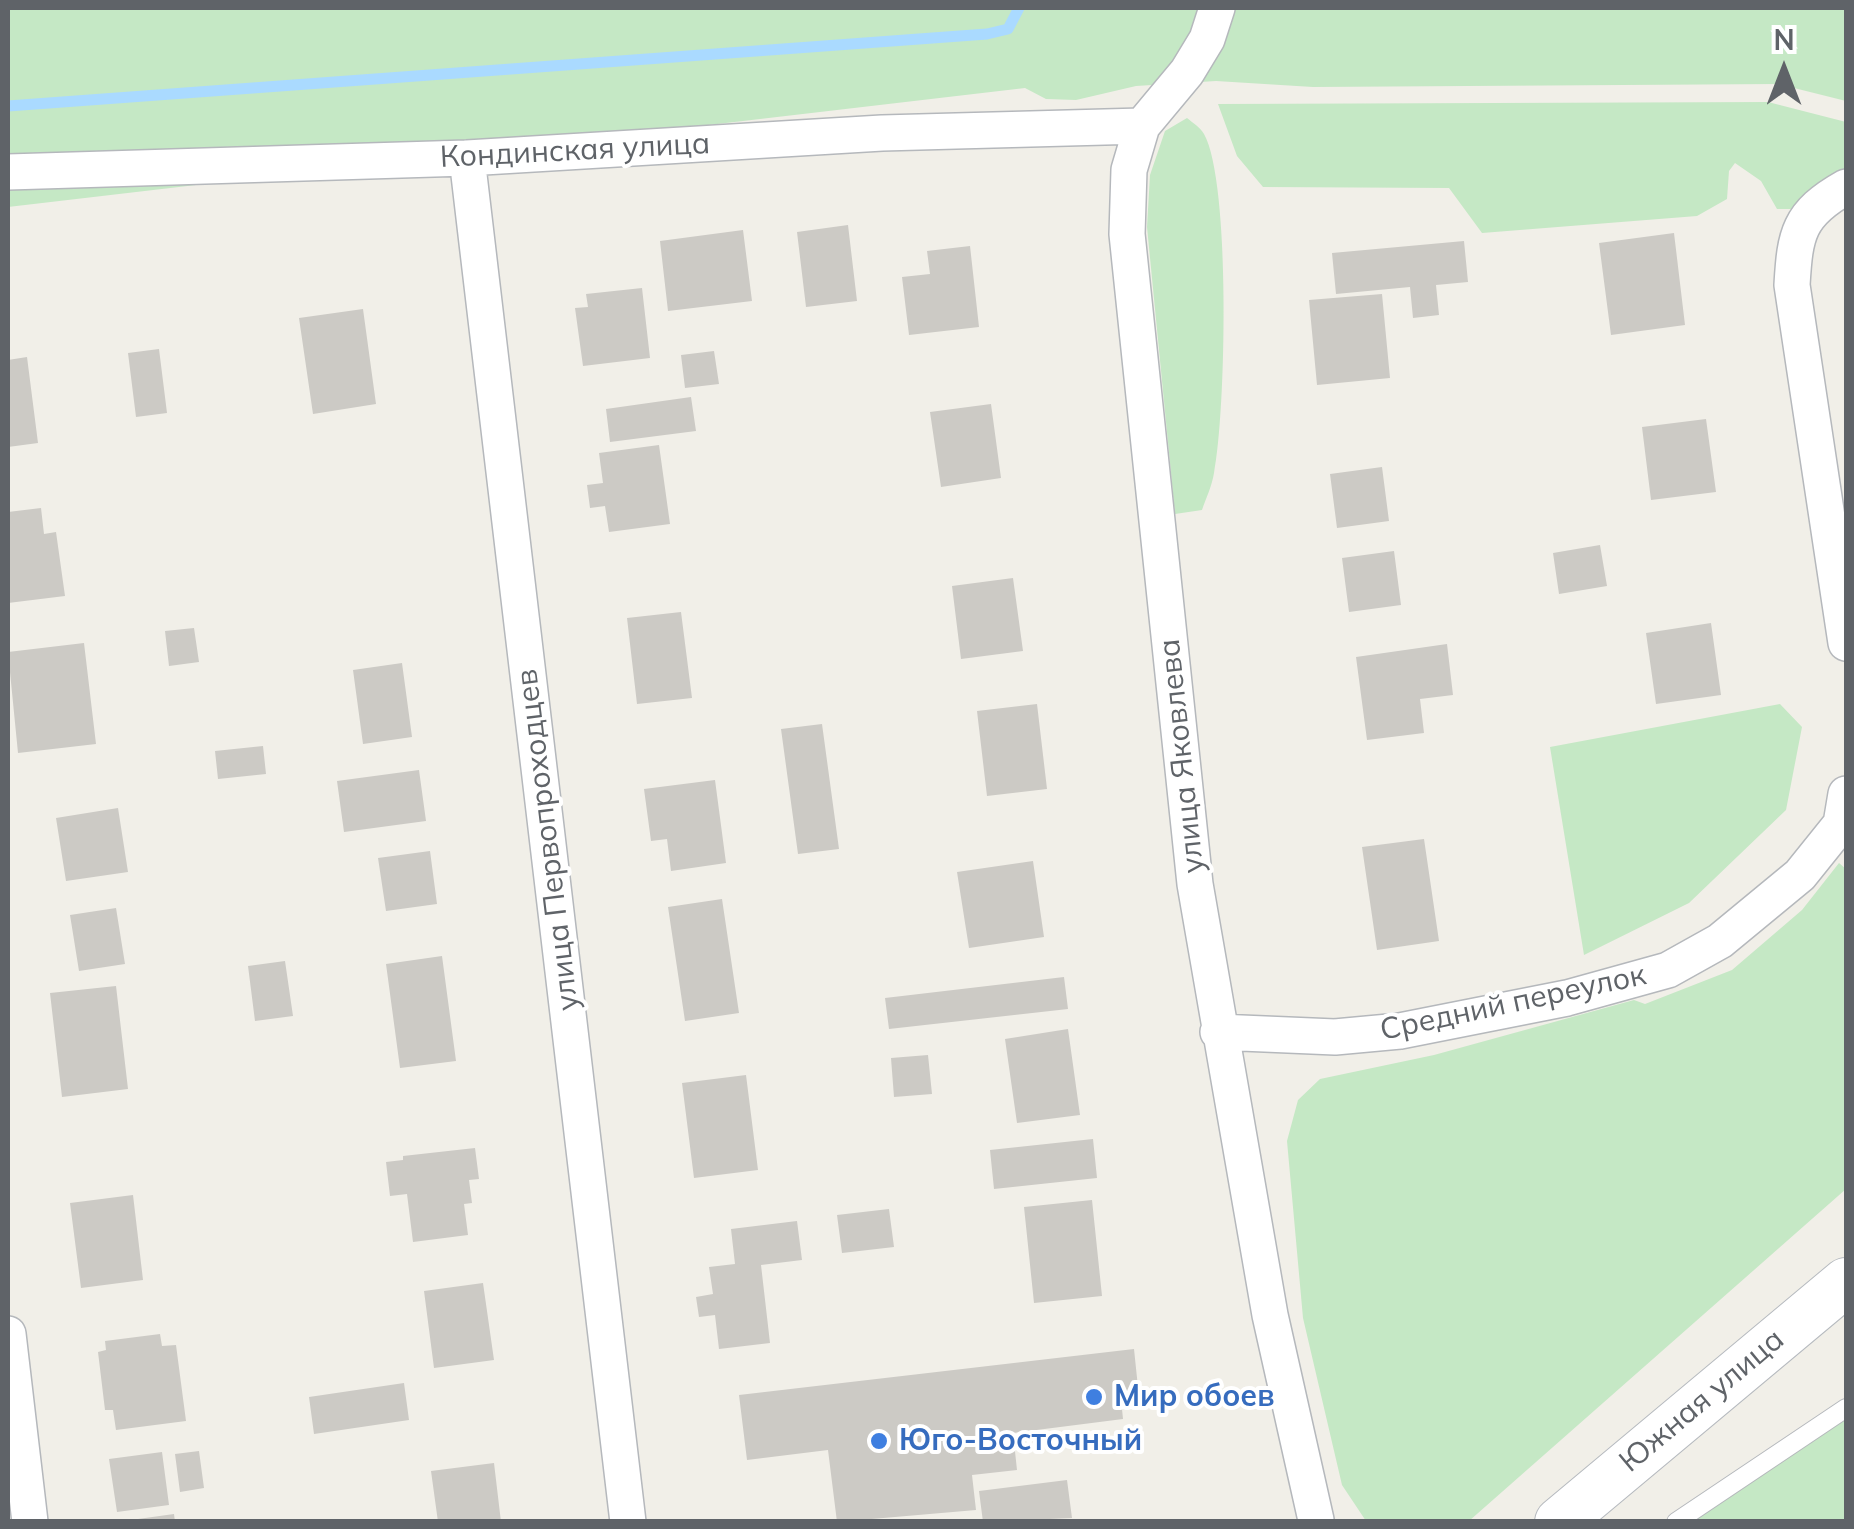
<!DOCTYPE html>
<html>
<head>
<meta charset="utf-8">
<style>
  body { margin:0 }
  #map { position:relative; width:1854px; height:1529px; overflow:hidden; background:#f1efe8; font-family:Mulish,sans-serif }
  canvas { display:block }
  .frame { position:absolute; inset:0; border:10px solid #5f6368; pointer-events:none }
  .north { position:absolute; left:1734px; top:20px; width:100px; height:100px; -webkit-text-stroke:8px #fff; paint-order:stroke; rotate:0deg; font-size:28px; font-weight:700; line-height:40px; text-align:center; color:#5f6368 }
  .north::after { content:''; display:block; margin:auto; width:35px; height:45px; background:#5f6368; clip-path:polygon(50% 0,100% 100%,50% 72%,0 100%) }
</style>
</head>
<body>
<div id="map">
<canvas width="1854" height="1529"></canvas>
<div class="frame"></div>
<div class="north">N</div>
</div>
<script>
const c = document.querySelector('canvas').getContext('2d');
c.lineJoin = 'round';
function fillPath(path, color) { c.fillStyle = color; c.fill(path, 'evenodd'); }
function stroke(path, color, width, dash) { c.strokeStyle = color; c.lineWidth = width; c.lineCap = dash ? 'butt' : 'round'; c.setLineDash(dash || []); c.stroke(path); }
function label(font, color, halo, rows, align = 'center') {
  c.font = font + ' Mulish,sans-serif'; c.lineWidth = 8; c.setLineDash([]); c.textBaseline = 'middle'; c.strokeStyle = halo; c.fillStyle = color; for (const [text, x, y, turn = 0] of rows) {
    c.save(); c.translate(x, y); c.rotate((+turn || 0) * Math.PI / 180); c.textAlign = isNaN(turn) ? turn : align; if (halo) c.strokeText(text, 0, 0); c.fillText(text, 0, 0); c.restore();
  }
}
fillPath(new Path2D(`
  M8,8H1846V101L1778,84L1313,87L1216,81L1136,86L1076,100L1046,99L1025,88L8,207Z
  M1768,102L1846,122V171L1806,209H1777L1761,181L1735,163L1729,171L1727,199L1697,216L1482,233L1449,188L1263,187L1237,156L1218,104Z
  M1187,118C1193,123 1200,127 1204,134C1231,182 1226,415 1214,473C1212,486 1206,498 1202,510L1175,514L1147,227L1150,175L1165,131Z
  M1780,704L1802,727L1786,810L1689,903L1584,955L1550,747Z
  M1839,863L1846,869V1189L1469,1521H1366L1342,1485L1303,1318L1287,1141L1298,1100L1320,1079L1434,1055L1634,1000L1645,1004L1732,970L1802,910Z
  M1846,1399V1521L1679,1522Z`), '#c5e8c5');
stroke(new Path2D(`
  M8,106L987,34L1008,29L1019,8`), '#aadaff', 11);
fillPath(new Path2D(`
  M848,225L857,301L806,307L797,232Z
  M743,230L752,301L668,311L660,241Z
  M1674,233L1685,325L1611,335L1599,243Z
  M1464,241L1468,282L1436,285L1439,315L1413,318L1410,287L1336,294L1332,253Z
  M970,246L979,327L909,335L902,277L930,274L927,251Z
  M642,288L650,358L583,366L575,308L588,307L586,294Z
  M1382,294L1390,378L1317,385L1309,300Z
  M363,309L376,404L313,414L299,318Z
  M159,349L167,413L136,417L128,353Z
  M714,351L719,384L685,388L681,355Z
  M27,357L38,443L8,447V360Z
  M691,397L696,431L610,442L606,409Z
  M991,404L1001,478L941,487L930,412Z
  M1706,419L1716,492L1651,500L1642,427Z
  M659,445L670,524L609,532L605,506L590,508L587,485L603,483L599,453Z
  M1382,467L1389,521L1337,528L1330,474Z
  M41,508L44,534L56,532L65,596L8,603V512Z
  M1600,545L1607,586L1559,594L1553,553Z
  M1394,551L1401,605L1349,612L1342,558Z
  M1013,578L1023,651L961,659L952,586Z
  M681,612L692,698L637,704L627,618Z
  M1711,623L1721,695L1656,704L1646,633Z
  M194,628L199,662L169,666L165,631Z
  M84,643L96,744L18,753L8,652Z
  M1447,644L1453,695L1420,699L1424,733L1367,740L1356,657Z
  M402,663L412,737L363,744L353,670Z
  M1037,704L1047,789L987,796L977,711Z
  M822,724L839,849L798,854L781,729Z
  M263,746L266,774L218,779L215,751Z
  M419,770L426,821L344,832L337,781Z
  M715,780L726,863L671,871L667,839L651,841L644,789Z
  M118,808L128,872L66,881L56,818Z
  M1424,839L1439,941L1377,950L1362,847Z
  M430,851L437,904L386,911L378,858Z
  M1033,861L1044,937L969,948L957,872Z
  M722,899L739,1013L685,1021L668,907Z
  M116,908L125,964L79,971L70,915Z
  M442,956L456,1061L400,1068L386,964Z
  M285,961L293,1016L255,1021L248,966Z
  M1064,977L1068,1009L889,1029L885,998Z
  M116,986L128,1089L62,1097L50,993Z
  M1068,1029L1080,1115L1017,1123L1005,1039Z
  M928,1055L932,1094L894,1097L891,1058Z
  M746,1075L758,1170L694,1178L682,1083Z
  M1093,1139L1097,1178L994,1189L990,1150Z
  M475,1148L479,1179L469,1180L472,1203L464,1204L468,1235L413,1242L407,1194L390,1196L386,1162L403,1160V1156Z
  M133,1195L143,1280L81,1288L70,1203Z
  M1092,1200L1102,1296L1034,1303L1024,1207Z
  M889,1209L894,1247L842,1253L837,1215Z
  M797,1221L802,1260L761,1265L770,1343L719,1349L715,1315L699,1317L696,1297L713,1294L709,1267L735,1264L731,1229Z
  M483,1283L494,1360L434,1368L424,1291Z
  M160,1334L162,1346L176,1345L186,1421L116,1430L113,1410H105L98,1352L106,1350L105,1341Z
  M1134,1349L1139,1397L1121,1399L1123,1419L1013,1433L1017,1470L972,1475L976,1510L837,1522L828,1450L747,1460L739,1395Z
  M404,1383L409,1420L314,1434L309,1397Z
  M199,1451L204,1488L180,1492L175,1454Z
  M162,1452L169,1505L117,1512L109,1459Z
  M494,1463L501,1522H438L431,1471Z
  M1067,1480L1072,1518L983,1522L979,1491Z
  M174,1514L175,1522H138V1519Z`), '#cccac5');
const service = new Path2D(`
  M1676,1522L1846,1408`);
const minor = new Path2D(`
  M1217,8L1207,39L1187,72L1142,126L1129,170L1127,234L1195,884L1270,1315L1316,1520
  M467,158L628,1522
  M8,172L467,158L882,133L1142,126
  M1846,187C1798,214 1795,234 1792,285L1846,643
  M1218,1032L1335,1037L1400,1031L1567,998L1668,970L1720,941L1800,875L1841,824L1846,794
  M8,1334L30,1522`);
const secondary = new Path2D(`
  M1559,1522L1846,1282`);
stroke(service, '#b5b8bc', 20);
stroke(minor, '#b5b8bc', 38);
stroke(secondary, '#b6babf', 50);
stroke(service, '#fff', 18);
stroke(minor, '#fff', 35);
stroke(secondary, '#fff', 48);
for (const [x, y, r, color] of [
  [1094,1397,10,"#3f7fe0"],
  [879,1441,10,"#3f7fe0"]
]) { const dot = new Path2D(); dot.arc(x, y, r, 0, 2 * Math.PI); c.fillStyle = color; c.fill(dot); stroke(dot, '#fff', 4); }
label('30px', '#5f6368', '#fff', [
  ["Кондинская улица",575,151,-3],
  ["улица Яковлева",1182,756,-96],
  ["улица Первопроходцев",548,840,-97],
  ["Средний переулок",1513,1003,-12],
  ["Южная улица",1702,1401,-40]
]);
label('bold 30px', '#366cbe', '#fff', [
  ["Мир обоев",1114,1397],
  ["Юго-Восточный",899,1441]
], 'left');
</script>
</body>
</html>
